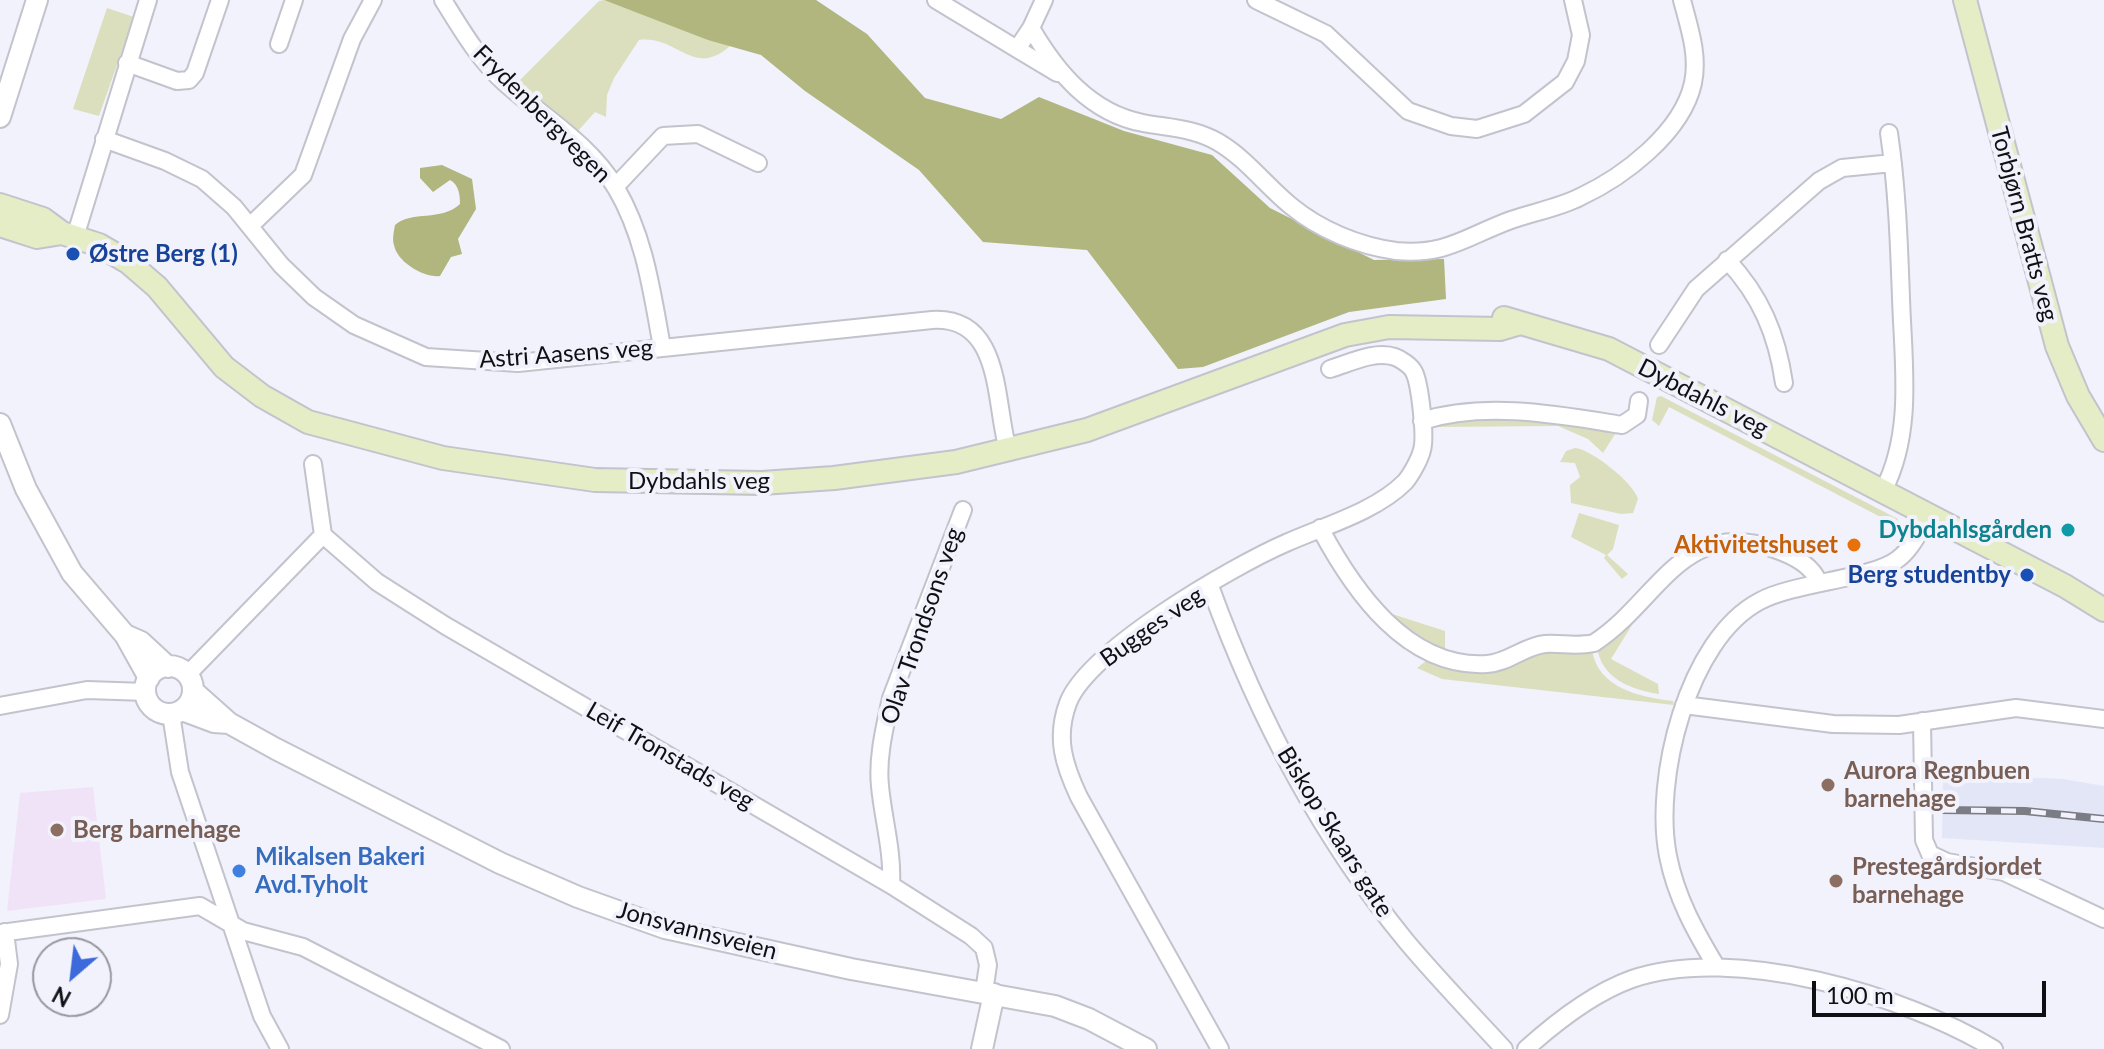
<!DOCTYPE html>
<html>
<head>
<meta charset="utf-8">
<style>
  body { margin:0 }
  #map { position:relative; width:2104px; height:1049px; overflow:hidden; background:#f1f2fc; font-family:Lato,sans-serif }
  canvas { display:block }
  .north { position:absolute; left:32px; top:937px; width:80px; height:80px; box-sizing:border-box; background:#f1f2fc; border:2px solid #97989f; border-radius:50%; rotate:208deg; font-size:22px; font-weight:700; line-height:32px; text-align:center; color:#0f1013 }
  .north::after { content:''; display:block; margin:auto; width:28px; height:36px; background:#3c6ada; clip-path:polygon(50% 0,100% 100%,50% 72%,0 100%) }
  .scale { position:absolute; left:1812px; top:981px; width:234px; height:36px; box-sizing:border-box; border:4px solid #0f1013; border-top:0; padding-left:10px; font-size:24px; line-height:28px; white-space:nowrap; color:#0f1013; -webkit-text-stroke:6px #f1f2fc; paint-order:stroke }
</style>
</head>
<body>
<div id="map">
<canvas width="2104" height="1049"></canvas>
<div class="north">N</div>
<div class="scale">100 m</div>
</div>
<script>
const c = document.querySelector('canvas').getContext('2d');
c.lineJoin = 'round';
function fillPath(path, color) { c.fillStyle = color; c.fill(path, 'evenodd'); }
function stroke(path, color, width, dash) { c.strokeStyle = color; c.lineWidth = width; c.lineCap = dash ? 'butt' : 'round'; c.setLineDash(dash || []); c.stroke(path); }
function label(font, color, halo, rows, align = 'center') {
  c.font = font + ' Lato,sans-serif'; c.lineWidth = 8; c.setLineDash([]); c.textBaseline = 'middle'; c.strokeStyle = halo; c.fillStyle = color; for (const [text, x, y, turn = 0] of rows) {
    c.save(); c.translate(x, y); c.rotate((+turn || 0) * Math.PI / 180); c.textAlign = isNaN(turn) ? turn : align; if (halo) c.strokeText(text, 0, 0); c.fillText(text, 0, 0); c.restore();
  }
}
fillPath(new Path2D(`
  M1943,774L2063,779L2104,786V848L1942,838Z`), '#e3e6f7');
fillPath(new Path2D(`
  M93,787L106,899L7,911L20,793Z`), '#f1e3f7');
fillPath(new Path2D(`
  M604,0L730,46C693,79 678,35 639,40L614,78L607,95L606,117L595,112L578,131L517,83L599,1Z
  M107,8L134,17L99,116L73,109Z
  M1661,396L1898,519L1896,525L1669,407L1659,426L1652,420L1657,397Z
  M1525,416L1617,431L1603,453L1588,439L1558,426L1436,427L1444,420Z
  M1575,448C1591,449 1634,483 1638,499L1633,513L1621,514L1571,503L1570,485L1580,477L1575,463L1560,462L1566,451Z
  M1579,513L1619,525L1613,549L1607,555L1628,574L1622,579L1604,558L1606,555L1571,537Z
  M1386,612L1445,631V649L1421,640Z
  M1640,612L1611,659L1658,684L1659,694C1631,690 1601,678 1597,647Z
  M1548,649L1570,654L1592,650C1598,688 1639,697 1673,701L1674,705L1442,679L1417,668L1431,657L1448,664Z`), '#dcdfbd');
fillPath(new Path2D(`
  M604,0H816L867,34L925,98L1001,119L1039,97L1124,131L1212,155L1270,208L1374,260L1444,259L1446,299L1349,312L1203,367L1178,369L1087,250L983,242L919,170L805,91L761,55L708,40Z
  M442,165L472,179L476,209L458,239L462,254L451,257L440,276C424,278 397,262 394,245C392,239 394,231 395,225C412,210 441,222 460,204C460,195 459,185 450,180L433,192L420,178V168Z`), '#b1b57e');
const minor = new Path2D(`
  M443,0C461,29 479,60 505,83C543,117 589,143 616,188C645,237 652,293 662,347
  M936,0L1017,49L1031,28
  M1044,0L1031,28C1056,71 1090,113 1143,123C1169,128 1194,128 1218,142C1247,159 1266,186 1291,206C1320,230 1359,246 1396,251C1446,256 1467,236 1511,220C1534,212 1558,208 1580,197C1623,177 1682,133 1693,83C1699,55 1689,27 1682,0
  M1256,0L1326,34L1408,111L1451,126L1477,129L1524,114L1565,82L1576,61L1581,35L1573,0
  M279,44L294,0
  M1017,49L1057,73
  M127,63L177,81L189,80L195,73L220,0
  M104,139L165,161L202,179L234,207L281,265L314,297L354,325L426,357L518,363L932,320C1003,316 994,402 1008,450
  M615,187L663,136L698,134L758,163
  M250,226L303,175L352,39L373,0
  M75,237L148,0
  M1727,260C1761,296 1777,335 1784,383
  M1659,345L1696,289L1819,181L1842,168L1893,163
  M1422,421C1485,401 1559,415 1622,425L1637,415L1639,401
  M313,464L323,535L377,582L446,626L891,885L971,936L984,948L988,965L984,992
  M1883,491C1914,432 1903,362 1901,298C1899,243 1897,187 1889,133
  M1320,528C1353,590 1407,669 1487,664C1508,663 1524,646 1545,644C1562,643 1576,647 1594,643C1658,602 1681,517 1774,549C1792,555 1811,564 1818,581
  M1210,586C1256,713 1320,836 1406,941C1437,978 1471,1013 1504,1049
  M187,675L323,535
  M1684,705L1833,724L1899,725L2016,708L2104,719
  M0,706L87,690L146,692
  M171,714L180,772L262,1016L280,1049
  M1922,721L1924,840L1930,854L1947,862L2004,872L2104,919
  M891,885C893,851 883,819 880,786C877,757 885,726 891,698L963,510
  M0,933L200,906L243,931L303,947L501,1049
  M1716,966C1695,931 1676,897 1668,856C1653,781 1687,639 1760,601C1796,582 1873,579 1898,559C1912,549 1920,529 1930,515
  M0,1015L9,964L5,932
  M1220,1049L1079,797C1064,765 1055,738 1068,703C1088,650 1233,566 1286,543C1324,526 1375,512 1405,482C1411,475 1420,459 1422,450C1426,437 1420,384 1414,372C1411,366 1401,359 1395,357C1375,350 1350,363 1330,369
  M1526,1049C1557,1021 1593,993 1632,979C1734,944 1905,995 1994,1049`);
const tertiary = new Path2D(`
  M0,117L37,0
  M0,424L26,489L72,573L125,635L141,642L168,667
  M125,635L149,678
  M145 690a24 24 0 1 1 48 0a24 24 0 1 1-48 0Z
  M193,691L229,723L276,749L500,863L578,897L665,928L851,969L1055,1006L1089,1019L1146,1049
  M182,710L214,722L229,723
  M982,1049L994,994`);
const secondary = new Path2D(`
  M1965,0L2057,346L2078,396L2104,440
  M0,205L43,219L62,233L99,245L128,262L157,287L224,367L262,396L308,422L443,458L595,480L762,483L834,478L956,462L1087,430L1345,335L1389,327L1500,329L1517,324
  M0,225L37,237L62,233
  M1504,318L1609,349L2065,586L2104,610`);
stroke(minor, '#c2c3cc', 20);
stroke(tertiary, '#c2c3cc', 24);
stroke(secondary, '#c2c3cc', 26);
stroke(minor, '#fff', 16);
stroke(tertiary, '#fff', 20);
stroke(secondary, '#e5edc7', 22);
const rail = new Path2D(`
  M1941,810L2025,811L2104,819`);
stroke(rail, '#7c7d84', 8);
stroke(rail, '#f1f2fc', 5, [15]);
for (const [x, y, r, color] of [
  [73,254,8,"#1a4fb4"],
  [2068,530,8,"#0f9aa8"],
  [1854,545,8,"#e8710a"],
  [2027,575,8,"#1a4fb4"],
  [1828,785,8,"#8d6e63"],
  [57,830,8,"#8d6e63"],
  [239,871,8,"#3f7fe0"],
  [1836,881,8,"#8d6e63"]
]) { const dot = new Path2D(); dot.arc(x, y, r, 0, 2 * Math.PI); c.fillStyle = color; c.fill(dot); stroke(dot, '#f1f2fc', 3); }
label('24px', '#0f1013', '#f1f2fc', [
  ["Frydenbergvegen",542,114,45],
  ["Torbjørn Bratts veg",2024,224,75],
  ["Astri Aasens veg",566,354,-4],
  ["Dybdahls veg",1703,398,27],
  ["Dybdahls veg",699,481],
  ["Olav Trondsons veg",922,626,-71],
  ["Bugges veg",1152,627,-35],
  ["Leif Tronstads veg",670,756,30],
  ["Biskop Skaars gate",1335,832,58],
  ["Jonsvannsveien",697,931,15]
]);
label('bold 24px', '#164399', '#f1f2fc', [
  ["Østre Berg (1)",89,254],
  ["Berg studentby",2011,575,"right"]
], 'left');
label('bold 24px', '#0d838f', '#f1f2fc', [
  ["Dybdahlsgården",2052,530]
], 'right');
label('bold 24px', '#c56008', '#f1f2fc', [
  ["Aktivitetshuset",1838,545]
], 'right');
label('bold 24px', '#785e54', '#f1f2fc', [
  ["Aurora Regnbuen",1844,771],
  ["barnehage",1844,799],
  ["Berg barnehage",73,830],
  ["Prestegårdsjordet",1852,867],
  ["barnehage",1852,895]
], 'left');
label('bold 24px', '#366cbe', '#f1f2fc', [
  ["Mikalsen Bakeri",255,857],
  ["Avd.Tyholt",255,885]
], 'left');
</script>
</body>
</html>
